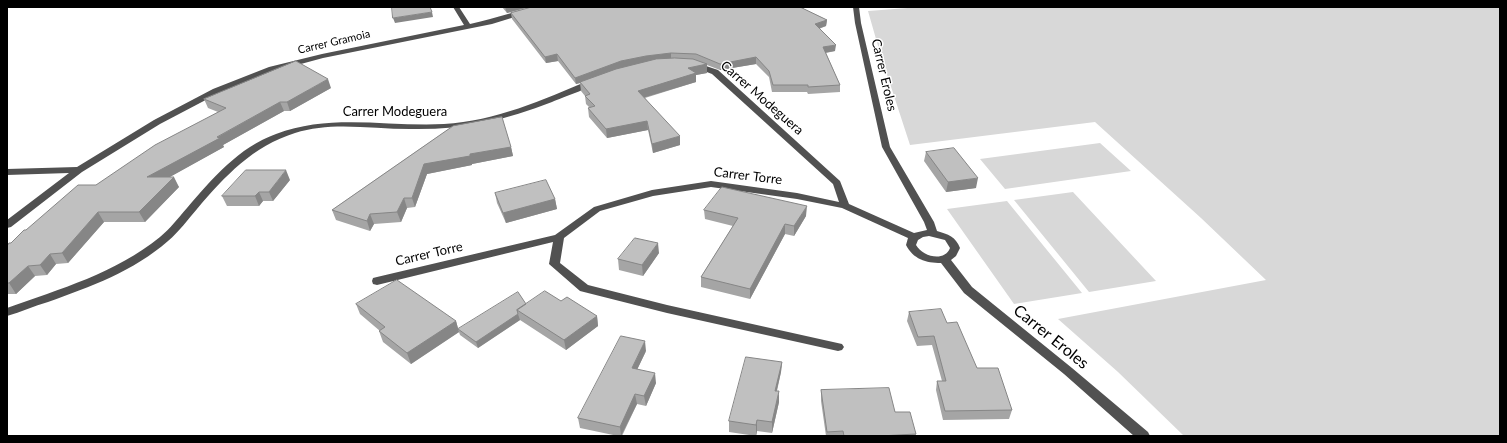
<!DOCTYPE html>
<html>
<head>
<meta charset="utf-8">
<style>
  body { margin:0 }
  #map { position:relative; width:1507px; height:443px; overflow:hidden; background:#fff; font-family:Lato,sans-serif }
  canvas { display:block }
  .frame { position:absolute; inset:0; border:8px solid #000; pointer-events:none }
</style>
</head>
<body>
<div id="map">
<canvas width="1507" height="443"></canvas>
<div class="frame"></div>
</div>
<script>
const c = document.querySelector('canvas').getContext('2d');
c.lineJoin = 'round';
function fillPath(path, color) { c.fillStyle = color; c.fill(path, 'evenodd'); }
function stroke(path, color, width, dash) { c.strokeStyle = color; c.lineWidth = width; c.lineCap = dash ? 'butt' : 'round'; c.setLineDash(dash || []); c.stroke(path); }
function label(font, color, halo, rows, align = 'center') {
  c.font = font + ' Lato,sans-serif'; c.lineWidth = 3; c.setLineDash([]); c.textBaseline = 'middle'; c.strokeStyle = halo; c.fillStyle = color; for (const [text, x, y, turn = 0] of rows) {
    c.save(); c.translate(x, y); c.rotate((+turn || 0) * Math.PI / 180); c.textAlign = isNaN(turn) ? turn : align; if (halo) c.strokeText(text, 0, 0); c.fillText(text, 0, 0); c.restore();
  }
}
fillPath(new Path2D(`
  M921,7H1500V436H1184L1118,372L1058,319L1266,280L1201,218L1095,122L910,145L880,53L868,11Z
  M1100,143L1131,171L1005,189L980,159Z
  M1073,192L1156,281L1089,292L1014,200Z
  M1007,201L1082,293L1014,304L947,209Z`), '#d8d8d8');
fillPath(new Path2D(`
  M453,7H459L470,24C495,19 523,7 547,7L492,24L323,58L275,71L219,93L160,124L82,172L11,227L7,228V220L69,173L7,175V169L77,167L154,120L213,89L269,67L322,54L464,25Z
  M853,7H859L861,23L890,147L934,222L937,231C948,234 956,237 960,248L956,256L951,260L972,287L1072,368L1148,432L1150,436H1134L1064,374L964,293L941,263C926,263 913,259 906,245L908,238L842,208L797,199L711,187L653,196L600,211L564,238L560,263L588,285L667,305L842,344L844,347L842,350L838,351L667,313L580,291L549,264L553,242L377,285L373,284L372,281L373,278L377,277L555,235L594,207L652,190L711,181L797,193L839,202L833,184L712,74L691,66V62H694L718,70L840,181L849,204L914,233L927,230L924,222L882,147L855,23ZM929,236L945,240L950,248C944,263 922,256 916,245L918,240L923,237Z
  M590,80H596L597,82C589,89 563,97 552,102C504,121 461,130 410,129C372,129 331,121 295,133C253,146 225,176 197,209C188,219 179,232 168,241C134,271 90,287 48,302C34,306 21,312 7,316V308C60,289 116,273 160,237C170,229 178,218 187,208C212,179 239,147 276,134C330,113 388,127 444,124C496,121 542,100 590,80Z`), '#515151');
fillPath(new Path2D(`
  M502,7H804V9L827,20L826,26L819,29L835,51L826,53L840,85V92L808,94L807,92H772L769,77L756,64L720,70L707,65V73L696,75V82L645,98L680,145L653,153L648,130L607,138L589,117L588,108H590L586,104L585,96L581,91L580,83L576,84L558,61L546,63L512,19L511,13L531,7L507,13Z
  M331,88L290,111H284L223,145L224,147L169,177L179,187L145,222H104L68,263L56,264L47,275L35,276L16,294H7V246L11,243L26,230L96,185L218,112L208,108L204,99Z
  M453,126L511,147L513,156L472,164V165L427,174L415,207L407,208L401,222L374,224L370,231L336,220L332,210Z
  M926,152L976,188L946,192L924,161Z
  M290,180L273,201H263L259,206H227L222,196Z
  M495,193L555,199L557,209L506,223L497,203Z
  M704,210L806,216L794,236L785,234L750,299L701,287V277L733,226L705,219Z
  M659,253L643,276L619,270L618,259Z
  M561,301L597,316L598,326L566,350L520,320L478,348L460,335L458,329L526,304Z
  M356,304L456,321L459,332L411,364L383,342L379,331H380L360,314Z
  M909,312L947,323L977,368L1012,410L1009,419L943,420L936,390L937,381H942L932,345L917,346L907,321Z
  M646,351L637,370L656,383L646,406L637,404L622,436H618L580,428L578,418Z
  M782,362L781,372L777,391L779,402L772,433L757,431L756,436L729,432V421Z
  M821,390L895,412L916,434V436H826L821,401Z`), '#a5a5a5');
fillPath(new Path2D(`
  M505,7H534H528L507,13Z
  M432,12L433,17L395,23L393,18Z
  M827,20L826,26L814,30L815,24Z
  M836,45L835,51L823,53V47Z
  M671,53V59L580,82V83L576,84L575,78L621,61L646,56Z
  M557,54L558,61L546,63L545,57Z
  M756,57V64L720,70V64Z
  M707,64V73L696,75V82L639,99L638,91L688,68Z
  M328,79L331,88L290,111L287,102Z
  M280,102L284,111L223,145L224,147L152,187L147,177Z
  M647,121L648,130L607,138L606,129Z
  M680,136V145L653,153L652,144Z
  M511,147L513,156L472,164V165L427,174L415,207L412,198L424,164L470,154Z
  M286,170L290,180L273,201L269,192Z
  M174,177L179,187L145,222L139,212Z
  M978,178L976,188L946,192L948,182Z
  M259,192L263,201L259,206L255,196Z
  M404,198L407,208L401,222L397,212Z
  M555,199L557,209L506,223L503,213Z
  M807,206L806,216L794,236V226Z
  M98,212L104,222L68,263L62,253Z
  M370,214L374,224L370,231L367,221Z
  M785,224V234L750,299V289Z
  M658,243L659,253L643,276L642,265Z
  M50,254L56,264L47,275L40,265Z
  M28,266L35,276L16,294L9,283Z
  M518,314L520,320L478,348L476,342Z
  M597,316L598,326L566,350L564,340Z
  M456,321L459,332L411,364L407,353Z
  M645,341L646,351L633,378L632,368Z
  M782,362L781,372L774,402L775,391Z
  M655,373L656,383L646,406L644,396Z
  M779,391V402L772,433V422Z
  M635,394L637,404L621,436L620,427Z
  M757,420V431L756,436V425Z`), '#868686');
const building = new Path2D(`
  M392,7H430L432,12L393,18Z
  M532,7H800L827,20L815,24L836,45L823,47L840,85L808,87V85H773L769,71L756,57L720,64L696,54L671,53L646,56L621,61L575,78L557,54L545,57L511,13Z
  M675,58L693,59L707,64L688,68L696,73L638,91L680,136L652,144L647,121L606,129L588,108L595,106L585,96L590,94L580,82L616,69L656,59Z
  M296,61L328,79L287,102H280L217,137L220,138L147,177H174L139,212H98L62,253L50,254L40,265L28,266L9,283H7V246L9,243H11L24,230H26L78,185H96L155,145L226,108L204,99Z
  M502,117L511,147L470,154V156L424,164L412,198H404L397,212L370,214L367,221L332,210L453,126Z
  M954,148L978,178L948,182L926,152Z
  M246,170H286L269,192H259L255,196H222Z
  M546,180L555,199L503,213L495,193Z
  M722,187L807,206L794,226L785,224L750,289L701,277L738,218L704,210Z
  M635,238L658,243L642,265L618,259Z
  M397,280L456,321L407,353L379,331L385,327L356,304Z
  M545,291L561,301L567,297L597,316L564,340L517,310Z
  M518,292L526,304L517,310L518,314L476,342L458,329Z
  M941,309L947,323L957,322L977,368H998L1012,410L945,411L937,381H946L934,336L918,337L909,312Z
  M621,336L645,341L632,368L655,373L644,396L635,394L620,427L578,418Z
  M746,357L782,362L775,391H779L772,422L757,420L756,425L729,421Z
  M889,388L895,412H910L916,434L880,436H844L843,431L827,432L821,390Z`);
fillPath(building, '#c0c0c0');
stroke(building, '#868686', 1);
label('11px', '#000', '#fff', [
  ["Carrer Gramoia",334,42,-13]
]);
label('13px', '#000', '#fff', [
  ["Carrer Eroles",884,75,77],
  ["Carrer Modeguera",762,98,41],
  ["Carrer Modeguera",395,112],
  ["Carrer Torre",748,176,7],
  ["Carrer Torre",429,254,-13]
]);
label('16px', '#000', '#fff', [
  ["Carrer Eroles",1051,337,39]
]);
</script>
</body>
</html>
